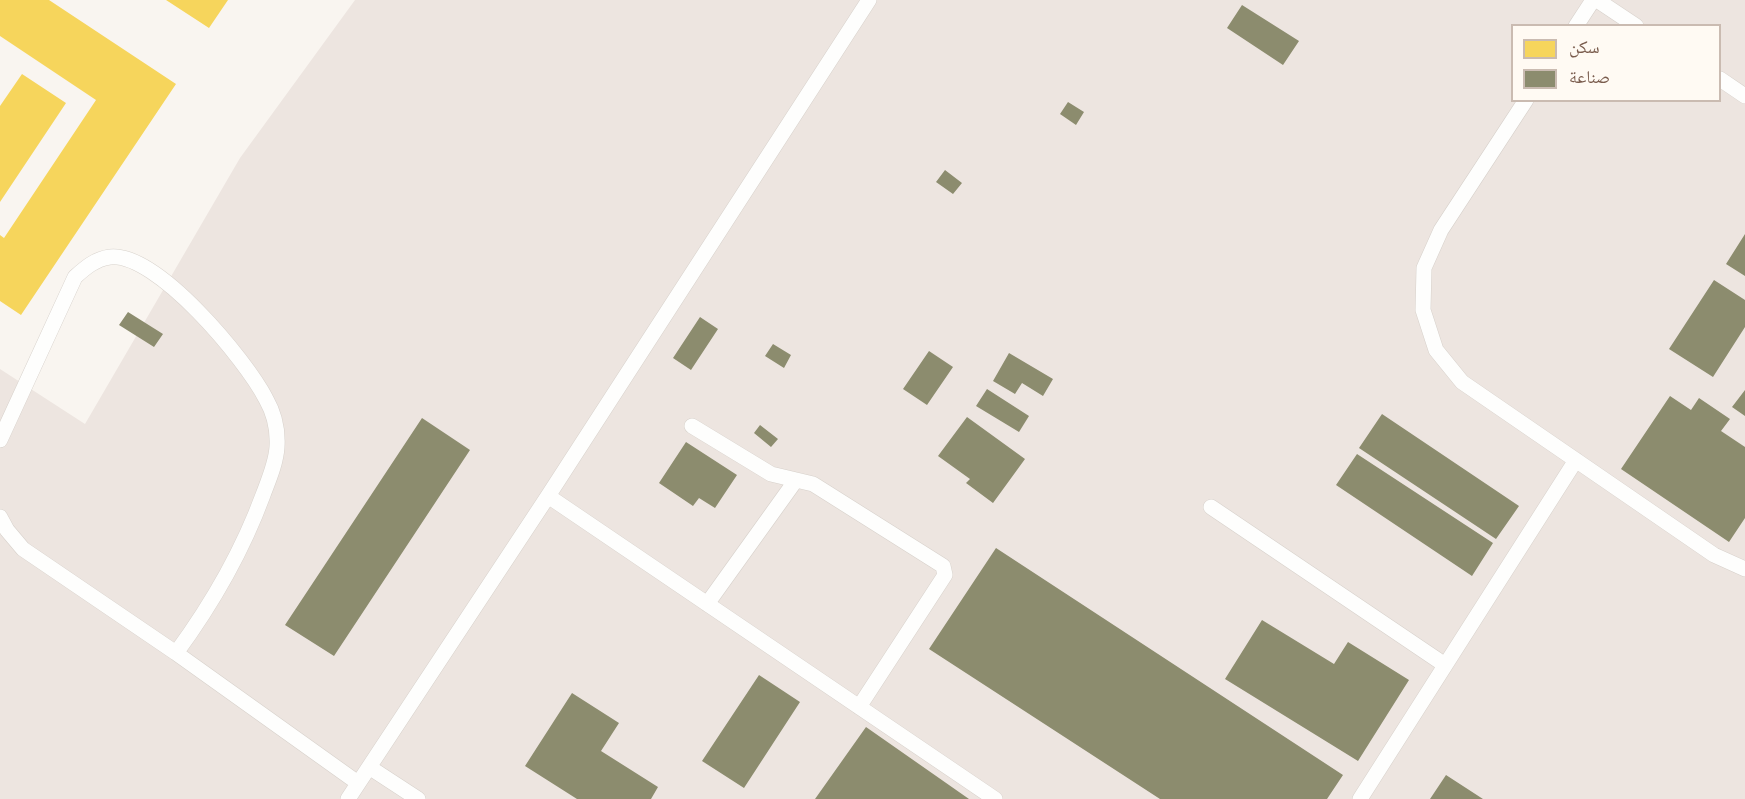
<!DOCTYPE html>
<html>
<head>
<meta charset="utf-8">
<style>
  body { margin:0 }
  #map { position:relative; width:1745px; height:799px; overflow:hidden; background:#f9f5f0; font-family:Montserrat,"Noto Naskh Arabic",sans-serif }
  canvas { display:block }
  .legend { position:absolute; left:1511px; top:24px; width:210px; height:78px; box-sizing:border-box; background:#fffaf3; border:2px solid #cabbb1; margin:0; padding:8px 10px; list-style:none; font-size:18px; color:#7a5c4d }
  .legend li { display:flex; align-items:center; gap:12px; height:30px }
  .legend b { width:30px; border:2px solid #cabbb1 }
</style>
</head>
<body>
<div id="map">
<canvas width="1745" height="799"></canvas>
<ul class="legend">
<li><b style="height:16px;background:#f6d55c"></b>سكن</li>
<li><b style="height:16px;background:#8c8c6e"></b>صناعة</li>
</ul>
</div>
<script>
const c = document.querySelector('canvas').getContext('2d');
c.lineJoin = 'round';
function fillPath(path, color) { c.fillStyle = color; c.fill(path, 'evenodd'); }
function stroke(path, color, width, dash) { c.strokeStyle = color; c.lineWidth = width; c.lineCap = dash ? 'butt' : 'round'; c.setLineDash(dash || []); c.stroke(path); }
fillPath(new Path2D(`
  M355,0H1745V799H0V369L85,424L240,158ZM1512,26H1720V100H1512Z`), '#ede5e0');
fillPath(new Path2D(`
  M0,0H49L176,84L21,315L0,301V235L4,238L96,100L0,36Z
  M166,0H228L209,28Z
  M22,74L66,103L0,202V106Z`), '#f6d55c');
fillPath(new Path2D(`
  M1242,5L1299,41L1283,65L1227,28Z
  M1068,102L1084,112L1076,125L1060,114Z
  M945,170L962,183L953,194L936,182Z
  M1745,234V276L1726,264Z
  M1714,280L1745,300V327L1713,377L1669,349Z
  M128,312L163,334L154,347L119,325Z
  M700,317L718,329L691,370L673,358Z
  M773,344L791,355L784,368L765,356Z
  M929,351L953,367L927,405L903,389Z
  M1009,353L1053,379L1043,396L1022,383L1015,394L993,381Z
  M987,389L1029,416L1019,432L976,406Z
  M1745,390V416L1732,407Z
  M1670,396L1691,410L1699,398L1730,419L1721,431L1745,447V518L1729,542L1621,469Z
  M1382,414L1519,506L1496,539L1359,448Z
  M967,417L1025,459L993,503L966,483L970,479L938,456Z
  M422,418L470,450L334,656L285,625Z
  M760,425L778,439L771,447L754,433Z
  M686,442L737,475L715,508L699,498L693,506L659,483Z
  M1357,454L1493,543L1472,576L1336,485Z
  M996,548L1343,775L1327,799H1160L929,649Z
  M1262,620L1334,664L1348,642L1409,680L1358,761L1225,679Z
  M759,675L800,702L744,788L702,761Z
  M572,693L619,723L601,751L658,787L651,799H577L525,766Z
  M866,727L969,799H815Z
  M1446,775L1483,799H1430Z`), '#8c8c6e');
const service = new Path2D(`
  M1597,0L1636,26
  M1576,26L1593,0
  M1720,79L1745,96
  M1526,100L1441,230L1424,268L1423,310L1436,350L1462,382L1714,555L1745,569
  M692,426L771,474L813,484L943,566L945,575L859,707
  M0,440L75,277C85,268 95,259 110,257C157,252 246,360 266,399C274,413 278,431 277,447C276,463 269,479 263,495C242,552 212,604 176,653
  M548,496L995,799
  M1211,507L1445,665
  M0,517L7,530L23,549L176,653L358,783
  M707,604L796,480
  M369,767L418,799
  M348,799L548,496L869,0
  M1360,799L1576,460`);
stroke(service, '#d7d1cb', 16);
stroke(service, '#fefefd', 15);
</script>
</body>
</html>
